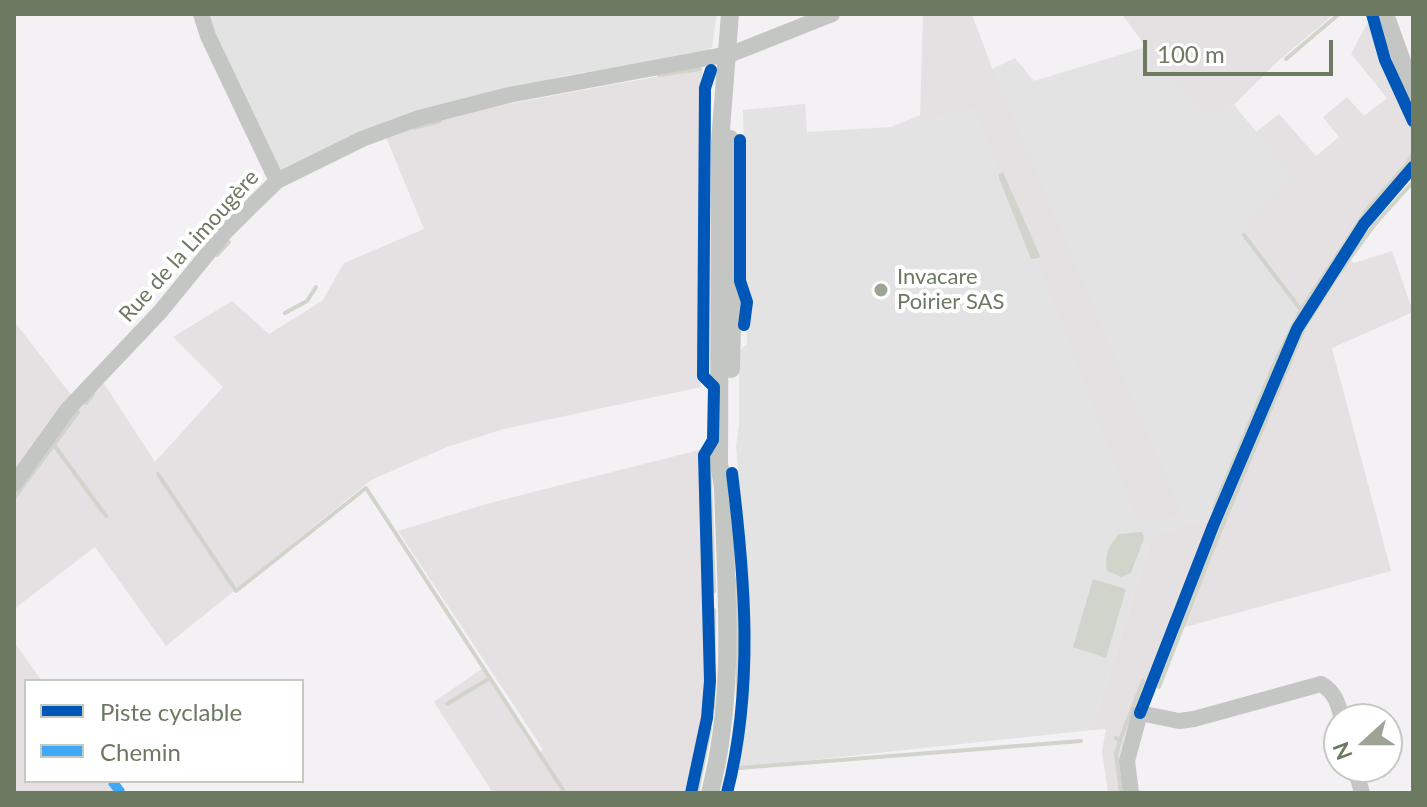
<!DOCTYPE html>
<html>
<head>
<meta charset="utf-8">
<style>
  body { margin:0 }
  #map { position:relative; width:1427px; height:807px; overflow:hidden; background:#f3f1f3; font-family:Lato,sans-serif }
  canvas { display:block }
  .frame { position:absolute; inset:0; border:16px solid #6c7a62; pointer-events:none }
  .legend { position:absolute; left:24px; top:679px; width:280px; height:104px; box-sizing:border-box; background:#fff; border:2px solid #c4cac0; margin:0; padding:10px 14px; list-style:none; font-size:24px; color:#6c7a62 }
  .legend li { display:flex; align-items:center; gap:16px; height:40px }
  .legend b { width:40px; border:2px solid #c4cac0 }
  .north { position:absolute; left:1323px; top:703px; width:80px; height:80px; box-sizing:border-box; background:#fff; border:2px solid #c4cac0; border-radius:50%; rotate:249deg; font-size:22px; font-weight:700; line-height:32px; text-align:center; color:#6c7a62 }
  .north::after { content:''; display:block; margin:auto; width:28px; height:36px; background:#9ba495; clip-path:polygon(50% 0,100% 100%,50% 72%,0 100%) }
  .scale { position:absolute; left:1143px; top:40px; width:190px; height:36px; box-sizing:border-box; border:4px solid #6c7a62; border-top:0; padding-left:10px; font-size:24px; line-height:28px; white-space:nowrap; color:#6c7a62; -webkit-text-stroke:6px #fff; paint-order:stroke }
</style>
</head>
<body>
<div id="map">
<canvas width="1427" height="807"></canvas>
<div class="frame"></div>
<ul class="legend">
<li><b style="height:10px;background:#0057b8"></b>Piste cyclable</li>
<li><b style="height:10px;background:#3fa9f5"></b>Chemin</li>
</ul>
<div class="north">N</div>
<div class="scale">100 m</div>
</div>
<script>
const c = document.querySelector('canvas').getContext('2d');
c.lineJoin = 'round';
function fillPath(path, color) { c.fillStyle = color; c.fill(path, 'evenodd'); }
function stroke(path, color, width, dash) { c.strokeStyle = color; c.lineWidth = width; c.lineCap = dash ? 'butt' : 'round'; c.setLineDash(dash || []); c.stroke(path); }
function label(font, color, halo, rows, align = 'center') {
  c.font = font + ' Lato,sans-serif'; c.lineWidth = 8; c.setLineDash([]); c.textBaseline = 'middle'; c.strokeStyle = halo; c.fillStyle = color; for (const [text, x, y, turn = 0] of rows) {
    c.save(); c.translate(x, y); c.rotate((+turn || 0) * Math.PI / 180); c.textAlign = isNaN(turn) ? turn : align; if (halo) c.strokeText(text, 0, 0); c.fillText(text, 0, 0); c.restore();
  }
}
fillPath(new Path2D(`
  M201,14H717L712,47L705,53L562,76L385,135L277,186Z
  M1146,47L1206,115L1234,105L1295,178L1243,223L1301,312L1215,515L1152,536L1092,730L737,768L746,700L748,659L747,575L736,446L739,425V351L747,344L743,110L805,104L807,132L891,127L982,90L975,77L1015,58L1034,81Z`), '#e3e3e3');
fillPath(new Path2D(`
  M923,14H972L999,87L1182,515L1138,522L1045,278L975,107L920,120Z
  M1122,14H1334L1276,63L1234,105L1206,116L1146,47Z
  M1369,20L1382,59L1413,127V160L1339,253L1354,263L1392,251L1413,312L1332,348L1391,571L1167,632L1122,750L1125,793H1108L1102,751L1106,729L1092,730L1152,536L1215,515L1301,312L1243,223L1294,178L1256,132L1279,114L1316,156L1339,137L1323,117L1347,97L1364,116L1387,98L1351,54Z
  M703,68L700,107L701,387L504,429L447,447L371,480L166,646L95,547L14,609V321L72,396L103,382L155,462L223,387L173,337L232,301L269,334L322,301L344,263L424,229L385,135L476,110Z
  M703,449L710,681L707,718L691,793H493L434,702L483,668L540,753L543,749L398,531L490,503Z
  M14,642L42,681H26V781H116L125,793H14Z`), '#e5e0e2');
fillPath(new Path2D(`
  M1003,172L1040,256L1039,258L1031,259L999,178V174Z
  M1142,532L1144,538L1131,573L1121,577L1107,571C1104,554 1108,547 1119,534Z
  M1093,579L1126,589L1106,658L1073,647Z`), '#d1d4ca');
stroke(new Path2D(`
  M1286,59L1339,14
  M659,75L700,69
  M414,128L440,121
  M709,138V111
  M1244,235L1301,310
  M217,255L229,242
  M285,313L307,301L316,287
  M706,321L708,151
  M706,336V374
  M86,403L93,394
  M54,445L106,516
  M709,455L714,591
  M158,474L236,591L366,488L565,793
  M14,498L78,412
  M1214,508L1276,360L1301,310L1368,208L1407,164L1413,153
  M737,578L738,710
  M1159,687L1212,551L1304,328L1337,276L1375,224L1413,182
  M447,704L490,678
  M713,708L714,610
  M1116,738L1120,740L1143,681
  M1120,741L1116,754L1121,793
  M739,768L1081,741
  M697,793L710,729
  M723,793L727,776`), '#d1d4ca', 4);
stroke(new Path2D(`
  M201,14L208,36L277,181
  M14,484L68,409L160,312L227,230L277,181L362,139L419,118L509,95L734,53L832,14
  M1355,767L1362,793
  M1131,793L1127,761L1140,713L1179,721L1194,719L1321,684C1335,692 1338,703 1342,719`), '#c4c6c3', 16);
stroke(new Path2D(`
  M1385,14L1413,92
  M730,139L735,195L731,369
  M710,793C736,693 726,590 723,488L719,463L720,142L730,14`), '#c4c6c3', 18);
stroke(new Path2D(`
  M112,781L121,793`), '#3fa9f5', 10, [20, 10]);
stroke(new Path2D(`
  M1372,14L1385,60L1413,121
  M740,140V281L747,302L744,325
  M1140,713L1213,526L1297,329L1364,224L1413,167
  M691,793L707,718L710,681L704,455L713,440L714,387L703,376L705,88L711,70
  M727,793C754,688 745,578 732,473`), '#0057b8', 12);
for (const [x, y, r, color] of [
  [881,290,8,"#9ba495"]
]) { const dot = new Path2D(); dot.arc(x, y, r, 0, 2 * Math.PI); c.fillStyle = color; c.fill(dot); stroke(dot, '#fff', 3); }
label('22px', '#6c7a62', '#fff', [
  ["Rue de la Limougère",189,246,-48]
]);
label('22px', '#6c7a62', '#fff', [
  ["Invacare",897,277],
  ["Poirier SAS",897,302]
], 'left');
</script>
</body>
</html>
